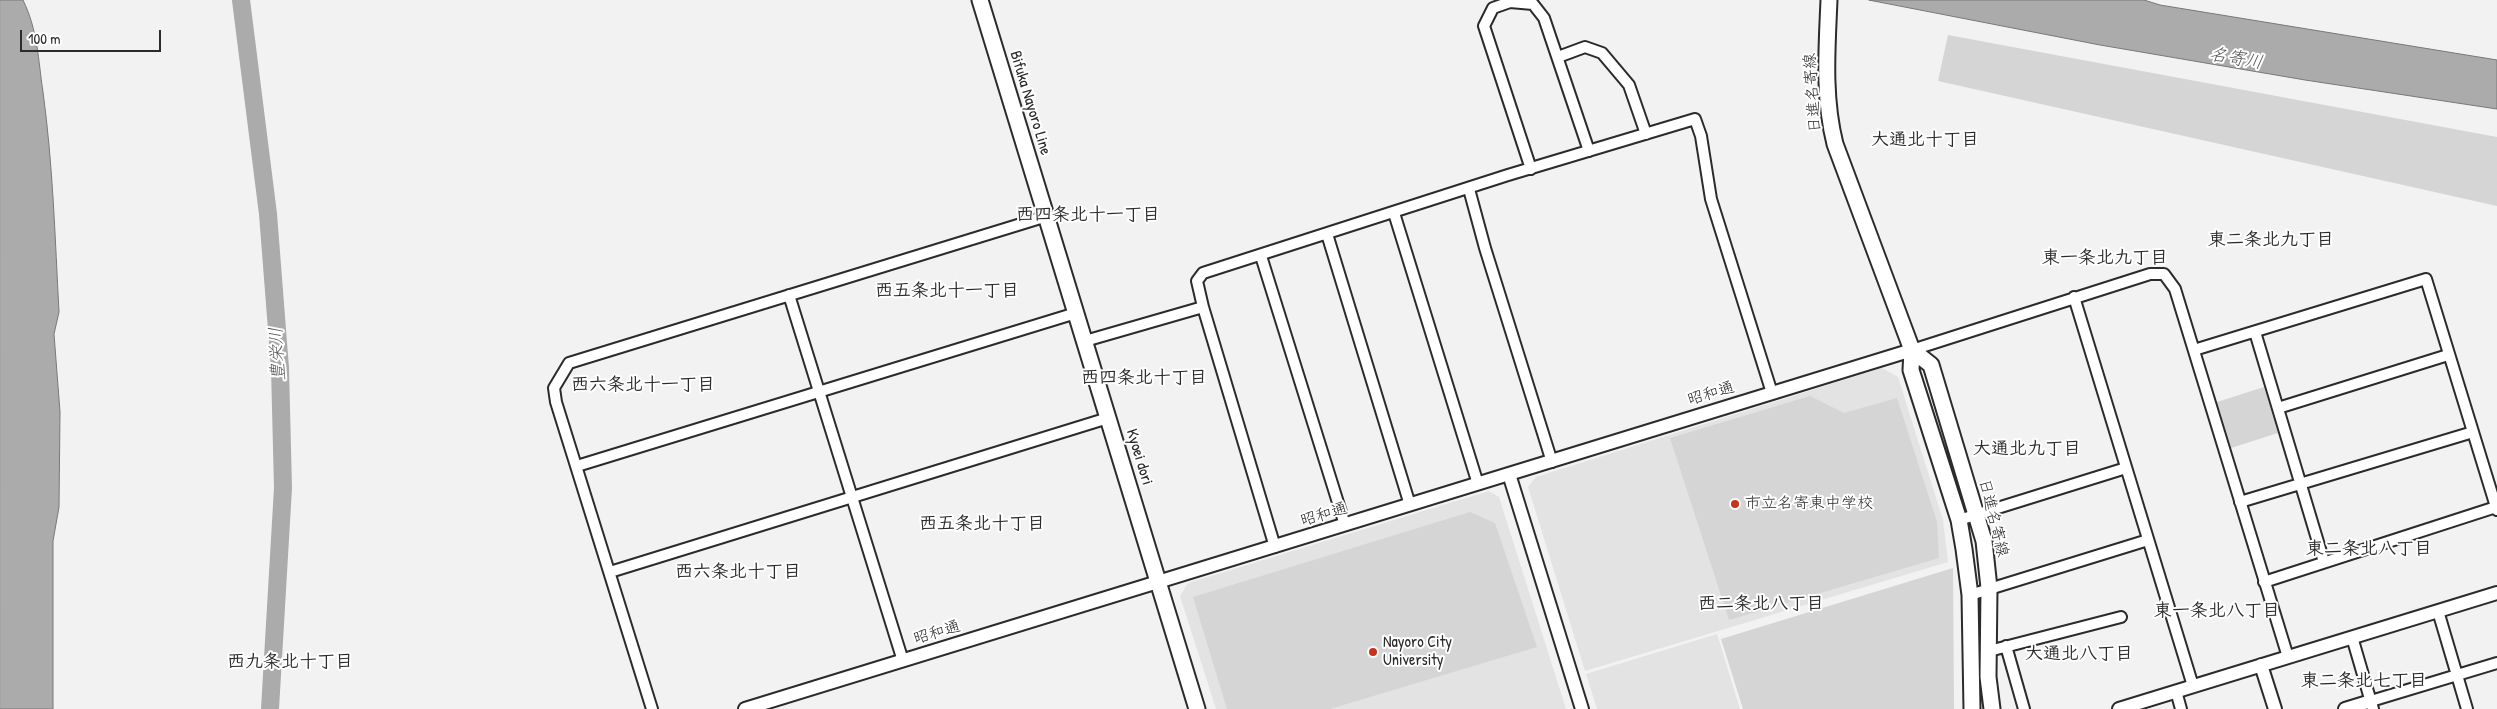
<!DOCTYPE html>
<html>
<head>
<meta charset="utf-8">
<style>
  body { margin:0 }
  #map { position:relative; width:2497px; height:709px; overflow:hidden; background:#f2f2f2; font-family:"Patrick Hand",sans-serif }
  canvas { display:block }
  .scale { position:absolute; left:20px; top:30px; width:141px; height:22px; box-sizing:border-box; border:2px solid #2b2b2b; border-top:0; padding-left:6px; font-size:15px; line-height:18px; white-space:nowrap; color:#2b2b2b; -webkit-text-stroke:4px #fff; paint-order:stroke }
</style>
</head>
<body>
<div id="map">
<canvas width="2497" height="709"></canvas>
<div class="scale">100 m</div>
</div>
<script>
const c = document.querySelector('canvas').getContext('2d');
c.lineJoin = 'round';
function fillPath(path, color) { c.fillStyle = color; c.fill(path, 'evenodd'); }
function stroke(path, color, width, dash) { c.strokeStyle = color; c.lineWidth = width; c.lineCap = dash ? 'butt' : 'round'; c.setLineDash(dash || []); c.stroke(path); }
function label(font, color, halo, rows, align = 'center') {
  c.font = font + ' "Patrick Hand","Klee One",sans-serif'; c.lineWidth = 4; c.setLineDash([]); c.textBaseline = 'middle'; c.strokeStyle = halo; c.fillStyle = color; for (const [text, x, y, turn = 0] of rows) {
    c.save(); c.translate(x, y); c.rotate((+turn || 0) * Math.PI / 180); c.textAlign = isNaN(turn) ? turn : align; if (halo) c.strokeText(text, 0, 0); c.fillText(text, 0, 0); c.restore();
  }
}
fillPath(new Path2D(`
  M1882,368L1898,377L1943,520L1948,562L1585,671L1528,487L1536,477Z
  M1489,491L1499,497L1566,709H1216L1180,596L1188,583Z
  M1717,634L1740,709H1597L1586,674Z`), '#e3e3e3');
fillPath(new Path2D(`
  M1948,35L2497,137V206L1938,81Z
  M2264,387L2278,433L2231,448L2217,402Z
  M1810,396L1844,413L1897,398L1937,522L1939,558L1729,620L1670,438Z
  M1470,512L1495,523L1537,647L1330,709H1227L1193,597Z
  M1953,568L1954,709H1743L1721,639Z`), '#d5d5d5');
const water = new Path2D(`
  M0,0H23C38,31 38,59 43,92C53,165 55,238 59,312L54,334L60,412L59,507L53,541V709H0Z
  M1869,0H2144L2160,5L2497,60V109L2305,80L2100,45Z`);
fillPath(water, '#ababab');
stroke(water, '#787878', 1);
stroke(new Path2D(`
  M241,0L268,214L280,368L283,488L270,709`), '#ababab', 18);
const minor = new Path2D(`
  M1558,57L1585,47L1602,53L1629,85L1646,134
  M1531,169L1484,26L1493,8L1510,2L1533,4L1544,18L1589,151
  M1469,189L1485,248L1552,462
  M1394,213L1478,484
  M1327,234L1410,505
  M1261,256L1345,525
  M789,295L903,661
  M2074,297L2193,686
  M2255,332L2324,562
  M1085,341L1203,307
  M1912,350L2150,274H2164L2175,289L2288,657
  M2194,350L2426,279L2497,510
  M2278,408L2448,355
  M577,466L1076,313
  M2240,502L2473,432
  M1959,520L2126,468
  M1275,547L1203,307L1197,281L1203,273L1508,175L1695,119L1701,136L1711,199L1772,393
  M610,572L1108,418
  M2264,582L2496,507
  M1970,595L2148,540
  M2438,611L2467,709
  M2352,637L2373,709
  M2006,646L2024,709
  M1989,651L2121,617
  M2176,691L2181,709
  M2371,701L2497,663
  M652,709L556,402L554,388L569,363L1047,216`);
const tertiary = new Path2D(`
  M1509,474L1582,709
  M2261,665L2275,709
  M745,709L1912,350
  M2119,709L2497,593
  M2345,709L2371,701`);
const secondary = new Path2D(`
  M980,0L1197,709
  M1829,0C1827,48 1823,97 1835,144L1912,350L1911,370L1959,520L1964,549L1970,595L1972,709
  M1912,350L1931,365L1984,541L1989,588L1988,677L1992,709`);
stroke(minor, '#2b2b2b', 14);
stroke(tertiary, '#2b2b2b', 16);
stroke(secondary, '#2b2b2b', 19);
stroke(minor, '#fff', 10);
stroke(tertiary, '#fff', 12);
stroke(secondary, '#fff', 15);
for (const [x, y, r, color] of [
  [1735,504,5,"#c8321e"],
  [1373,652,5,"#c8321e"]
]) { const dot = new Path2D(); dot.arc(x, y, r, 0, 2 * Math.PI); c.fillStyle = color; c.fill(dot); stroke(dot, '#fff', 2); }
label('16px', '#2b2b2b', '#fff', [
  ["日進名寄線",1813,93,-94],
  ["Bifuka Nayoro Line",1030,103,73],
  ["昭和通",1711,394,-17],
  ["Kyoei dori",1139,457,73],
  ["昭和通",1324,515,-17],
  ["日進名寄線",1993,518,76],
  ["昭和通",937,633,-17]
]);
label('16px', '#2b2b2b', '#fff', [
  ["市立名寄東中学校",1745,504],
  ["Nayoro City",1383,643],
  ["University",1383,661]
], 'left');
label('italic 18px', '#585858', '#fff', [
  ["名寄川",2236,59,10],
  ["豊栄川",278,354,-93]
]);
label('bold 18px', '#2b2b2b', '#fff', [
  ["大通北十丁目",1925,140],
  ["西四条北十一丁目",1088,215],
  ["東二条北九丁目",2271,240],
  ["東一条北九丁目",2105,258],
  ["西五条北十一丁目",947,291],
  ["西四条北十丁目",1144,378],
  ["西六条北十一丁目",643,385],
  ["大通北九丁目",2027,449],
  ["西五条北十丁目",982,524],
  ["東二条北八丁目",2369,549],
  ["西六条北十丁目",738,572],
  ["西二条北八丁目",1761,604],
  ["東一条北八丁目",2217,611],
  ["大通北八丁目",2079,654],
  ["西九条北十丁目",290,662],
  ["東二条北七丁目",2364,681]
]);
</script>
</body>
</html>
